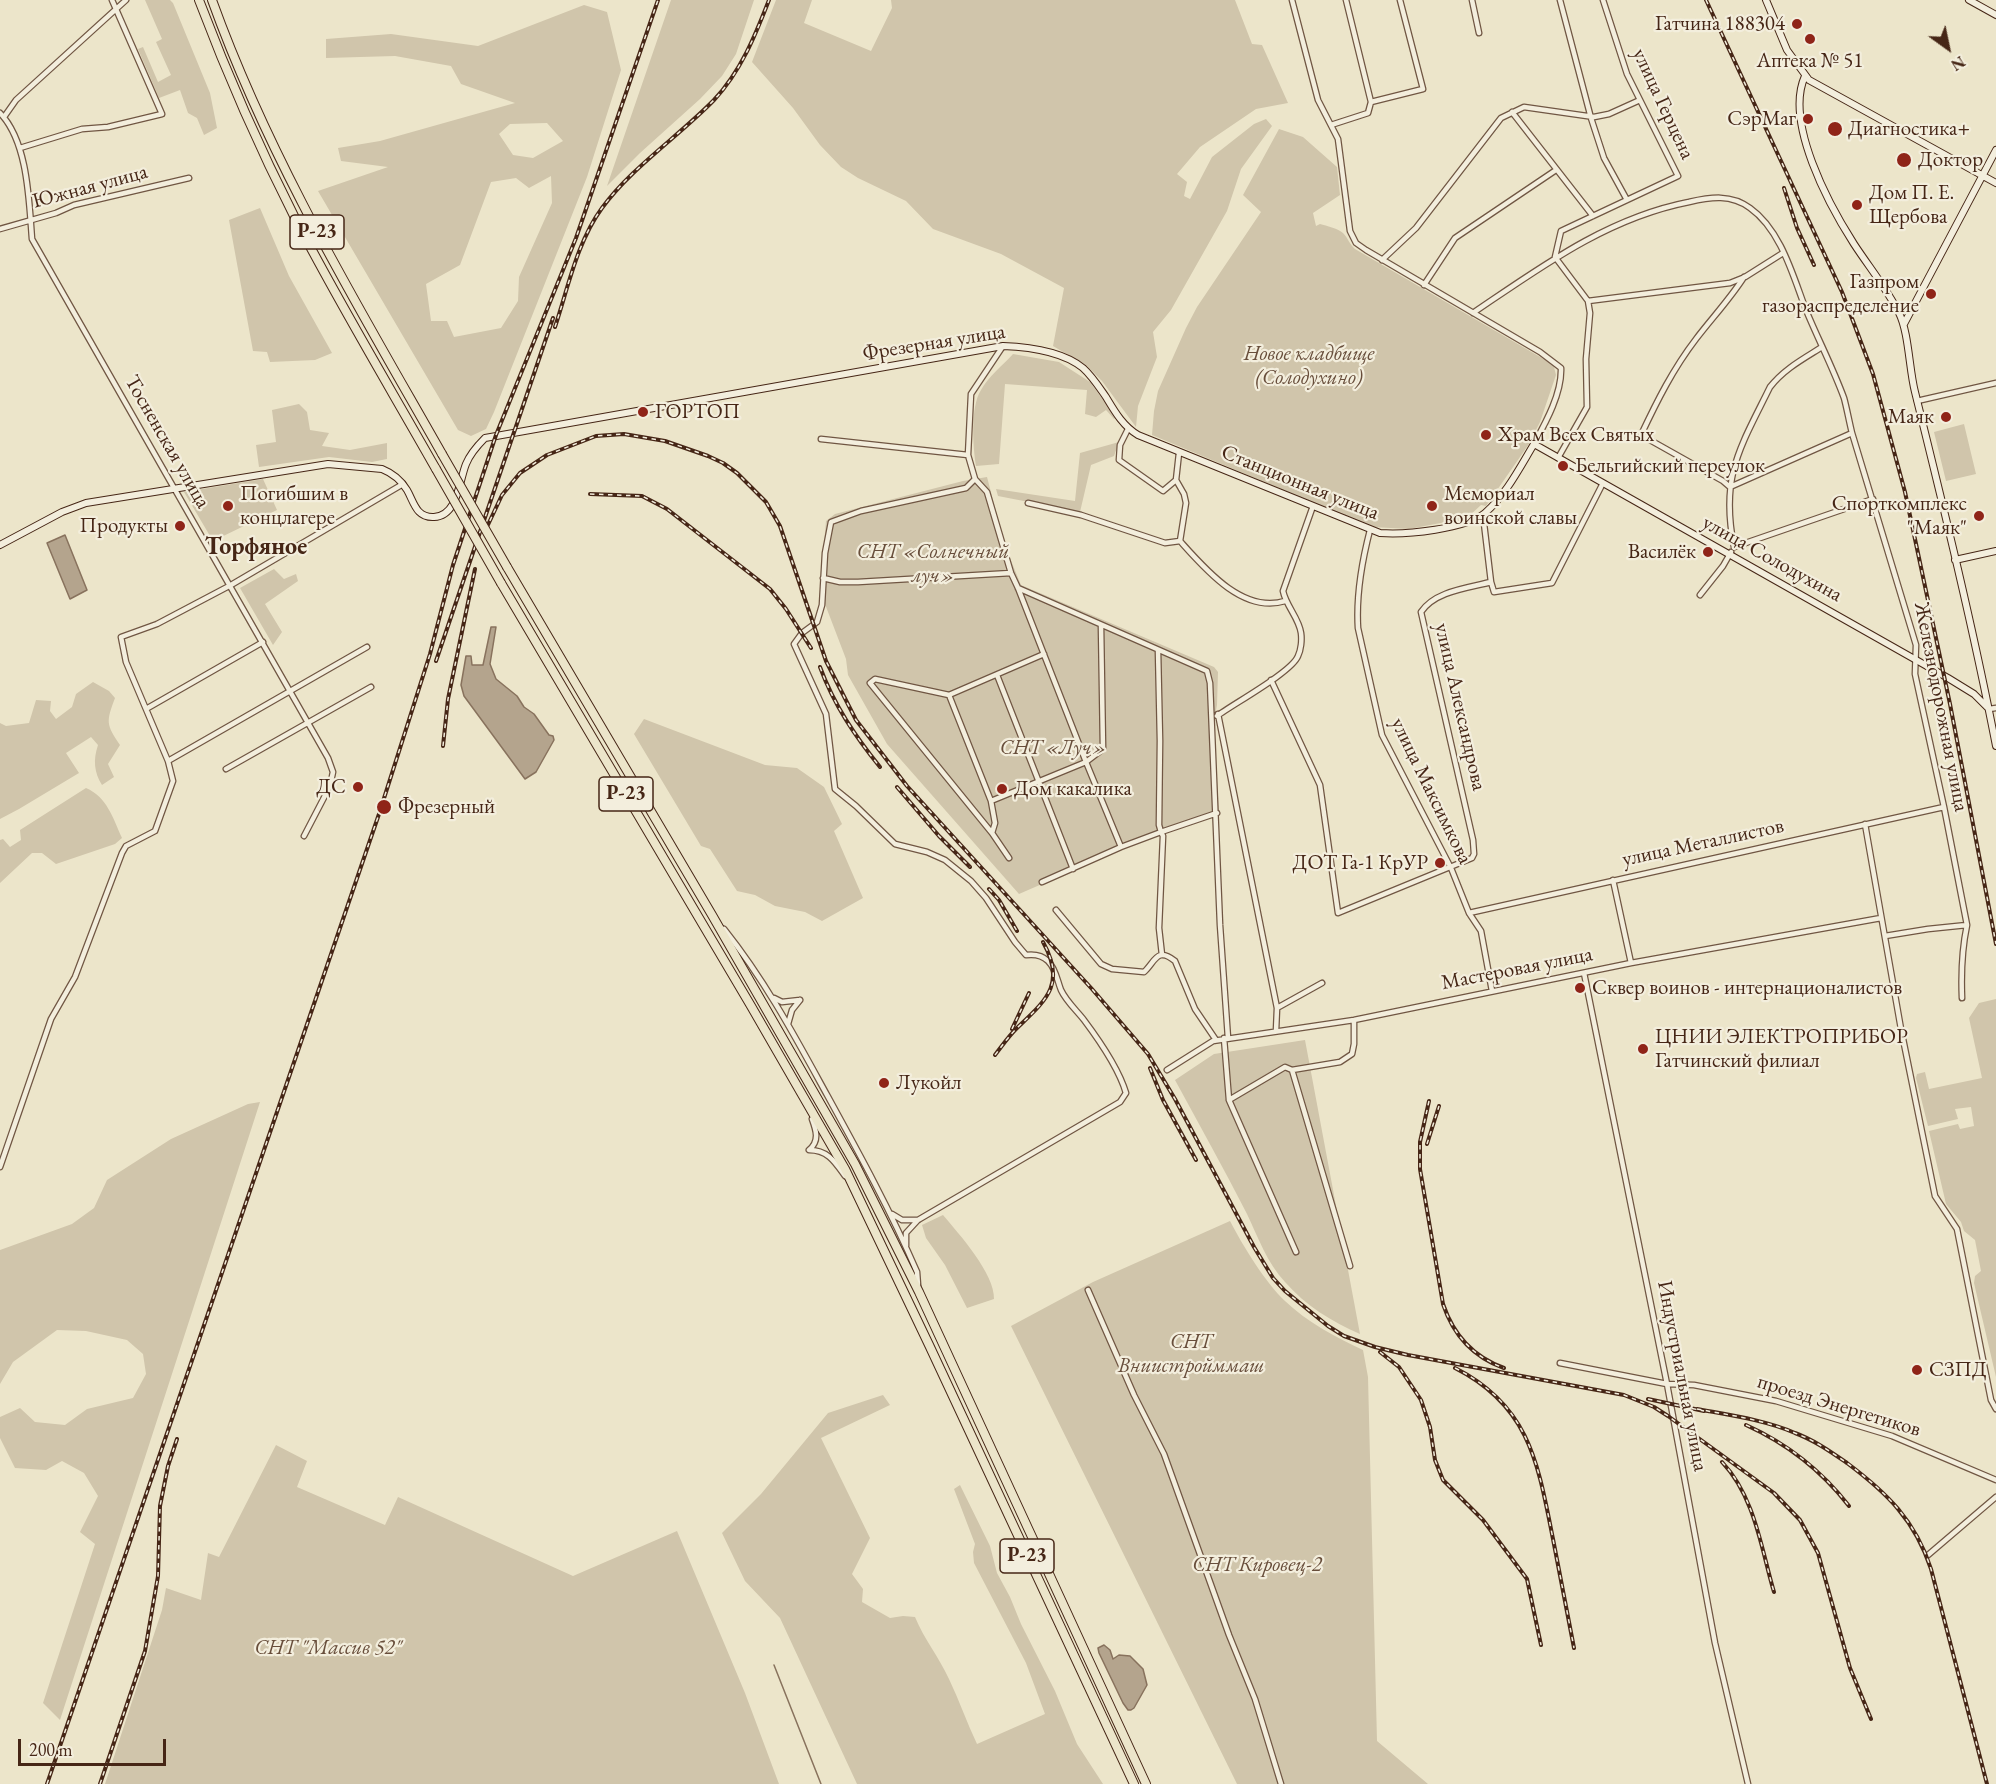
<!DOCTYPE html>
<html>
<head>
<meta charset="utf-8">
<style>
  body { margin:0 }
  #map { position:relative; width:1996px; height:1784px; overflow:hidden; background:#ece5ca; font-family:"EB Garamond",serif }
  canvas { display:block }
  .north { position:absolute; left:1918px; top:18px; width:60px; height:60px; -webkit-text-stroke:4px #f3eedd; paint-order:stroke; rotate:147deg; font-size:16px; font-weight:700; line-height:24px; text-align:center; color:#462616 }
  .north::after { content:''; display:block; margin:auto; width:21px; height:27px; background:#462616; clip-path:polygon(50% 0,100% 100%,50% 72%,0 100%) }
  .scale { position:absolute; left:18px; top:1739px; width:148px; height:27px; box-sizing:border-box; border:3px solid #462616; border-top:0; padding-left:8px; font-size:18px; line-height:21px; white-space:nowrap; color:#462616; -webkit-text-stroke:4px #f3eedd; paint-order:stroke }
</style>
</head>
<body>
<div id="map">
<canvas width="1996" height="1784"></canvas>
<div class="north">N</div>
<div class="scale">200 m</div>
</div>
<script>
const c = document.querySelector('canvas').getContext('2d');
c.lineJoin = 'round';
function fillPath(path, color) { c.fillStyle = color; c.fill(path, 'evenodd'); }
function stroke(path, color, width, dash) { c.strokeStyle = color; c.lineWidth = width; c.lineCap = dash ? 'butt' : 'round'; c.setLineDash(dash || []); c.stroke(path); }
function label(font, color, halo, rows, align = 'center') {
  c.font = font + ' "EB Garamond",serif'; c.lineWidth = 4.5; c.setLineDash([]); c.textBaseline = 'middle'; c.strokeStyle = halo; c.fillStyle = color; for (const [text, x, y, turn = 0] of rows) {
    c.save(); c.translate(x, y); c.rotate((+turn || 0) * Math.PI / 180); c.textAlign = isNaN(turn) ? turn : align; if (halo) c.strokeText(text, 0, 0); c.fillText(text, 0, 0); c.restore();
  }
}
fillPath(new Path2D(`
  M145,0H170L173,3L210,93L217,128L204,135L197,118L188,113L180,90L159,98L138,49L143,47L158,82L171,75L156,42L162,39Z
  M671,0H754L736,54L722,76L700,99L640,153L607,186Z
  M776,0H812L804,23L871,51L892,8L891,0H1235L1252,44L1262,45L1288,103L1256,109L1200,147L1177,174L1187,182L1184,196L1190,199L1212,157L1254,124L1266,119L1272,126L1241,169L1227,211L1171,310L1153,332L1157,357L1138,406L1136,427L1102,381L1087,366L1053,346L1064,288L1001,254L933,229L906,201L858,178L841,167L820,145L793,108L752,62Z
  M584,5L607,12L621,70L587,177L494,412L486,429L471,436L458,430L318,191L388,167L341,161L338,148L380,141L515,103L461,84L451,66L395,56L326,58V39L391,34L478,46ZM547,123L563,141L533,158L513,155L499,134L510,124ZM551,176L552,203L519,277L518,301L501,328L454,337L447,321H431L426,284L460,265L491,182L516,178L529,188Z
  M1279,129L1303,137L1337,167L1340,195L1313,213L1316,226L1320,224C1327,226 1337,228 1343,233C1348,238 1350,245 1355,249L1547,361L1554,367L1556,375L1540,422L1529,444L1486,506L1481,505L1467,518L1409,529L1372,527L1152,435L1154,411L1158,391L1186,328L1197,307L1261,212L1243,195Z
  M260,208L289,276L332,353L315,360L270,362L267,352L253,351L229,220Z
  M1013,354L1059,362L1090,382L1116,417L1114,419L1106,410L1096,417L1085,414L1087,390L1005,384L999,464L976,466C973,447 970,407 981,390C988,377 1003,365 1013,354Z
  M299,404L307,412L310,430L329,433L322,446L350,450L387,443V459L372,462L329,457L259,467L256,445L276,442L272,410Z
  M1964,424L1976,474L1946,481L1934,432Z
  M1119,442L1114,456L1091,465L1080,512L998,496L996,489L1075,501L1080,453Z
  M987,477L1005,546L1021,585L1214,667L1218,672L1217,705L1214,721L1219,814L1127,847L1019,894L887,744L848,675L846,659L820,591L826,521L835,514L963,481Z
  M263,479L277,510L213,541L184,492Z
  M274,569L284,579L296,574L298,581L265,604L282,632L273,645L240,588Z
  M93,682L109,691L115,698C106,722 106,724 120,745L108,764L114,777L102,785C94,772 93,760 98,745L91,737L66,753L79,773L19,809L0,819V723L6,726L29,723L36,700L51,701L50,711L56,719L72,707L76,694Z
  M644,719L765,765L797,768L824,787L842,824L834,831L863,898L822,921L805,912L775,906L755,895L737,891L710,849L701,846L634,734Z
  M86,788C107,797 113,818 122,838L115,844L56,864L42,853H32L0,883V840L3,839L10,847L21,840L20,830Z
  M1996,999V1377L1974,1283L1975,1276L1981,1271L1975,1240L1964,1231L1961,1222L1946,1204L1929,1131L1958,1124L1960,1129L1974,1126L1971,1107L1955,1109L1958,1119L1928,1126L1916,1078L1917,1074L1925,1072L1929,1089L1982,1078L1969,1018L1979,1003Z
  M1305,1040L1360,1334C1332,1322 1305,1305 1285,1282C1267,1263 1258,1237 1247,1214C1224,1169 1199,1124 1175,1080L1214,1054Z
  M260,1102L60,1720L43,1703L95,1544L80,1532L98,1496L84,1473L62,1461L46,1470L15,1468L0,1438V1417L20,1408L35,1422L65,1425L87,1409L133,1398L146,1374L143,1354L127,1340L86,1331L57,1330L13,1362L0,1384V1250L72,1224L94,1208L107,1180L171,1139L248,1104Z
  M943,1215C959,1234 995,1274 994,1299L967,1308L945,1265L926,1238L922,1225Z
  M1230,1221C1243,1246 1265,1282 1285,1301C1307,1322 1335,1337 1363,1350L1368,1377L1377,1741L1428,1784H1237L1011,1326L1093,1282Z
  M883,1395L890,1405L821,1438L870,1538L852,1574L863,1589L862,1602L890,1618L903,1616L915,1617C924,1639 939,1657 949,1679C959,1700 967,1723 977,1744L1045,1714L1026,1663L974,1563L973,1552L975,1544L954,1489L960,1485L990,1546L997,1573L1010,1597L1021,1624L1055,1691L1077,1744L1103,1784H857L780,1618L745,1581L722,1533L761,1494L828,1413Z
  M276,1445L307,1461L297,1487L385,1525L398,1497L573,1576L677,1531L745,1693L779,1784H105L162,1610L166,1588L201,1600L208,1553L219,1557Z`), '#d0c5ab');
const water = new Path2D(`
  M65,535L87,590L70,599L47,543Z
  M491,627H496L490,664L496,679L517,696L524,707L534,714L549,735L553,736L554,740L536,772L525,779L464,696L461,685L466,656H471L472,665H483Z
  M1104,1645L1110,1650L1113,1659L1119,1655L1130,1656L1143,1669L1147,1685L1134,1708L1131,1710H1128L1123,1703L1099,1653L1098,1648Z`);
fillPath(water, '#b4a48d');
stroke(water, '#88725d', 1.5);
stroke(new Path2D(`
  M774,1665L821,1784`), '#88725d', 1.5);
const street = new Path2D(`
  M1292,0L1318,100L1338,139L1350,231L1356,243L1366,250L1540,352L1561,368C1562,393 1546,422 1534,444
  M1472,0L1479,33
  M1560,0L1591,118L1604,158L1627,200
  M1603,0L1627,74L1678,176L1561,231L1555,257L1588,301L1730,283L1745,277L1783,253
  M1371,102L1423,89L1400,0
  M1512,112L1593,216
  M0,113C28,142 29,201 32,239L328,758L333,772L330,786L304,836
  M4,117L16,100L126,0
  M1331,125L1368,113L1371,102L1346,0
  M20,148L82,129L108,127L162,114L112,0
  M0,229L56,213L74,205L189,178
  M1382,260L1416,228L1501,118L1524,107L1594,117L1609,114L1640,100
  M1744,277C1730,299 1712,318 1696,339C1673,369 1657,401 1641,435L1723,481L1730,487L1852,433
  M1424,285L1455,238L1556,170
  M1473,313C1541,267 1607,218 1689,202C1711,197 1731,194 1750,208C1781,230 1793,276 1806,310C1818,339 1833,368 1844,398C1847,409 1849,421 1852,433L1916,645L1915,674L1944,807L1967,925C1962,949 1961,974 1962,998
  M1917,401L1996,383
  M1128,429L1120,445L1119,460L1163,491L1176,480
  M821,439L968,455
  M1179,453L1176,480L1184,494L1186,503L1180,541
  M1558,458L1587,407L1586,359L1590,313L1588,301
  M975,479L968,455L971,394L1003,346
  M1028,503L1081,515L1165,543L1180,541C1205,569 1243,614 1285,601
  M1370,530C1362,561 1356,596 1358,628L1382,735L1451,868L1469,913L1481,931L1492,991
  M1734,547C1720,476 1740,448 1770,387C1784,369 1803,359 1822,347
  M1734,547L1873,499
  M823,578L840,582H858L1011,573
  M1491,582L1494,592L1552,583L1603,483
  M1018,588L1207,671L1210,683L1220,925L1228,1038
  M1700,595L1723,566L1731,552
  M1101,625L1103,749L1086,762L1121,847L1161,832L1159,825L1160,741L1158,650
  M997,675L1073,869
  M1271,680L1320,785L1338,913L1472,858L1474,854L1473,840L1421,612C1435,591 1468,588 1491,582L1483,515
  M949,695L875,679L870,683L992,833
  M146,709L263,642
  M1989,709L1996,708
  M1218,714L1277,1008L1322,983
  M1217,716C1233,704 1292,672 1298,656C1301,650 1302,640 1301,633C1299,618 1286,606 1283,591L1313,506
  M168,761L367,647
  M226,769L371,687
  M1865,824L1901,1029L1935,1196L1957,1229L1991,1400L1996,1409
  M1009,858L992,833L995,823L991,801L949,695L1044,654
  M1613,880L1631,963
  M1042,882L1121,847
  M1056,910L1101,964L1112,969L1144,972C1155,962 1157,946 1175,961L1195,1009L1216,1040
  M1469,913L1944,807
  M724,929C763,978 791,1029 821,1084C855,1146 889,1207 917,1272L918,1285
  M1885,936L1928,929L1967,925
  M1162,955L1159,928L1163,836L1161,832L1217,813
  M1584,973L1667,1384L1715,1643L1748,1784
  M774,998L782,1002L800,1000
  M788,1024L792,1010L800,1000
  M1276,1031L1277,1008
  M1224,1038L1229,1100L1296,1252
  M1167,1070L1213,1041L1354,1020L1631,963L1881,918
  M1292,1070L1340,1062L1352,1054L1354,1044V1020
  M1229,1100L1285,1067L1292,1070L1350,1266
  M812,1119C816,1130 820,1141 809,1150C828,1150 835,1162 845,1176
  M0,1167L51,1019L75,977L122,853L126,846L155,831L173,781L168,761L126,662L121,637L157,624L231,585L403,484
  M892,1214L902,1220H918
  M906,1246V1233L918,1220L1120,1102L1126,1093C1119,1069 1099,1040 1084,1020C1077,1011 1066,1001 1061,990C1057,980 1056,969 1048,961C1042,955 1034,954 1026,955L1015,942L986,898L971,881L945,860L927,852L895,844L856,806L835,789L826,714L794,644L802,633L817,622L822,605L825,553L831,522L861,511L966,488L975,479L987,492L1011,573L1018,588L1086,762L991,801
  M1088,1290L1134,1395L1164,1454L1229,1635L1255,1699L1281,1784
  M1560,1363L1667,1384L1694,1385L1776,1401L1892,1436L1996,1480
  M1928,1555L1996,1497`);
const secondary = new Path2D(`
  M1766,0L1787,50L1809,80L1996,183
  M1969,0L1996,15
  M1805,76C1784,122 1829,205 1854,244C1869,267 1887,289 1899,313C1909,333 1909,369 1915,392C1944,509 1973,627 1996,746
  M1904,324L1996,150
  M0,545L62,512L86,503L328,464L382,469C392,473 401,480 407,490C414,502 416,518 434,517C458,516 459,481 466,464C470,454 477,446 485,438L1003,346C1029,347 1062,351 1083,368C1092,376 1099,387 1106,397C1115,412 1123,426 1138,435L1380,533C1406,535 1466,529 1485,513C1506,495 1520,467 1534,444L1948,678L1974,694L1989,709
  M1955,560L1996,551`);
const highway = new Path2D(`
  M199,0C227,74 259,147 295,218C339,303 389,386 436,469
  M212,0C270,161 358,306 442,454
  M507,567L712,915L855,1164L919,1292L1146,1784
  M501,583L751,1006L845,1169L930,1347L1134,1784`);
stroke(street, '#705643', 7);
stroke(secondary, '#462616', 8);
stroke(highway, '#462616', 10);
stroke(street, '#f3eedd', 4.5);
stroke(secondary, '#f3eedd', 6);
stroke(highway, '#ece5ca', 8);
const rail = new Path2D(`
  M1706,0L1842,292L1873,374L1905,492L1950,704L1996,944
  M1784,188L1797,228L1814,265
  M555,327C568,288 577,242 602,208C631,168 679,136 714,100C741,71 755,36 769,0
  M590,494L642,496L667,509L770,589L786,609L811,648
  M486,529L502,495L520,473L547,455L596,436L624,434L665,441L708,456L723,463L737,473L766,502L780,526L826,661L856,720L907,786L1092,989L1148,1054L1175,1099L1254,1247L1273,1278L1285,1291L1328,1326L1344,1336L1375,1347L1408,1355L1624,1395L1654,1407L1668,1416L1774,1493L1800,1520L1818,1553L1850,1668L1871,1719
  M436,661L553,318
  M820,667C834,705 855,736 880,767
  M443,746L448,699L475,569
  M897,787L939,836L970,867
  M989,889L999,900L1017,931
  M1012,1029L1029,993
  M995,1055C1002,1046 1008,1037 1016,1029C1045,1001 1067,985 1043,942
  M1150,1068L1163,1100L1196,1160
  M1429,1101L1420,1142V1169L1443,1304C1453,1334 1473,1357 1504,1368
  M1427,1144L1439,1106
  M1380,1352L1399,1367L1421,1400L1430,1427L1435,1460L1443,1480L1483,1520L1527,1579L1541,1645
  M1455,1368C1530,1406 1538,1464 1553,1539C1560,1575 1567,1611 1574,1648
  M1648,1399L1704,1411
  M1697,1409C1729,1415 1765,1420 1795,1433C1814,1440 1831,1452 1847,1463C1887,1493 1915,1520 1931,1569L1987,1784
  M1746,1425C1788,1444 1821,1470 1849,1506
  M1722,1462C1755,1497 1761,1548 1774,1592
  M47,1784L379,814L430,654L453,565L496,435L576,238L658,0
  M100,1784L145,1651L158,1576L160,1506L168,1466L177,1439`);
stroke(rail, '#462616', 4);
stroke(rail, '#f3eedd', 1.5, [4.5]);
const highwayBridge = new Path2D(`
  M442,454L507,567
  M436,469L501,583`);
stroke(highwayBridge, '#462616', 10, []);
stroke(highwayBridge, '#ece5ca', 8);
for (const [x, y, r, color] of [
  [1797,24,6,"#8f2418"],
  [1810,39,6,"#8f2418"],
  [1808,119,6,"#8f2418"],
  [1835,129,8,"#8f2418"],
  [1904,160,8,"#8f2418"],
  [1857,205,6,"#8f2418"],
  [1931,294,6,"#8f2418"],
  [643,412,6,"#8f2418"],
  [1946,417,6,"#8f2418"],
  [1486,435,6,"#8f2418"],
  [1563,466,6,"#8f2418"],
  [228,506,6,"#8f2418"],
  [1432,506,6,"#8f2418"],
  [1979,516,6,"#8f2418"],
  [180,526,6,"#8f2418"],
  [1708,552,6,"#8f2418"],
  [358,787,6,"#8f2418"],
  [1002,789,6,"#8f2418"],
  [384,807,8,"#8f2418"],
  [1440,863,6,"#8f2418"],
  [1580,988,6,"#8f2418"],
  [1643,1049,6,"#8f2418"],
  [884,1083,6,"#8f2418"],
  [1917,1370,6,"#8f2418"]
]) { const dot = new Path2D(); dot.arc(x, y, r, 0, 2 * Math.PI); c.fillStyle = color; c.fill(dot); stroke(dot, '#f3eedd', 2); }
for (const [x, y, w] of [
  [317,232,54],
  [626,794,54],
  [1027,1556,54]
]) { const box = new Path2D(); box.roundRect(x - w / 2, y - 17, w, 34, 4.5); c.fillStyle = '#f3eedd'; c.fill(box); stroke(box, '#462616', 1.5); }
label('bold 20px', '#462616', null, [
  ["Р-23",317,232],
  ["Р-23",626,794],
  ["Р-23",1027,1556]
]);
label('21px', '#462616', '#f3eedd', [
  ["Гатчина 188304",1785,24,"right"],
  ["Аптека № 51",1810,61,"center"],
  ["СэрМаг",1796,119,"right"],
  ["Диагностика+",1848,129],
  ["Доктор",1918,160],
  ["Дом П. Е.",1869,193],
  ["Щербова",1869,217],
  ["Газпром",1919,282,"right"],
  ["газораспределение",1919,306,"right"],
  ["ГОРТОП",655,412],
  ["Маяк",1934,417,"right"],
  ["Храм Всех Святых",1498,435],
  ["Бельгийский переулок",1575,466],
  ["Погибшим в",240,494],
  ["концлагере",240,518],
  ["Мемориал",1444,494],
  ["воинской славы",1444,518],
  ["Спорткомплекс",1967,504,"right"],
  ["\"Маяк\"",1967,528,"right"],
  ["Продукты",168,526,"right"],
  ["Василёк",1696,552,"right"],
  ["ДС",346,787,"right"],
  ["Дом какалика",1014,789],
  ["Фрезерный",398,807],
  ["ДОТ Га-1 КрУР",1428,863,"right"],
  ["Сквер воинов - интернационалистов",1592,988],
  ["ЦНИИ ЭЛЕКТРОПРИБОР",1655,1037],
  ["Гатчинский филиал",1655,1061],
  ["Лукойл",896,1083],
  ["СЗПД",1929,1370]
], 'left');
label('21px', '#462616', '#f3eedd', [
  ["улица Герцена",1663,104,65],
  ["Южная улица",90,187,-15],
  ["Фрезерная улица",934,343,-9],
  ["Тосненская улица",167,442,60],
  ["Станционная улица",1300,483,22],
  ["улица Солодухина",1772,559,29],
  ["улица Александрова",1460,707,77],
  ["Железнодорожная улица",1941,707,79],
  ["улица Максимкова",1431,791,64],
  ["улица Металлистов",1703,843,-12],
  ["Мастеровая улица",1517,969,-11],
  ["Индустриальная улица",1682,1376,79],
  ["проезд Энергетиков",1839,1406,17]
]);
label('italic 21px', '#684e3b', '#f3eedd', [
  ["Новое кладбище",1309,354],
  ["(Солодухино)",1309,378],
  ["СНТ «Солнечный",933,552],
  ["луч»",933,576],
  ["СНТ «Луч»",1053,748],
  ["СНТ",1191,1342],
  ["Вниистройммаш",1191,1366],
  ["СНТ Кировец-2",1257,1565],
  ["СНТ \"Массив 52\"",328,1648]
]);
label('bold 24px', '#462616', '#f3eedd', [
  ["Торфяное",256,547]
]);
</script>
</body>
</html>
